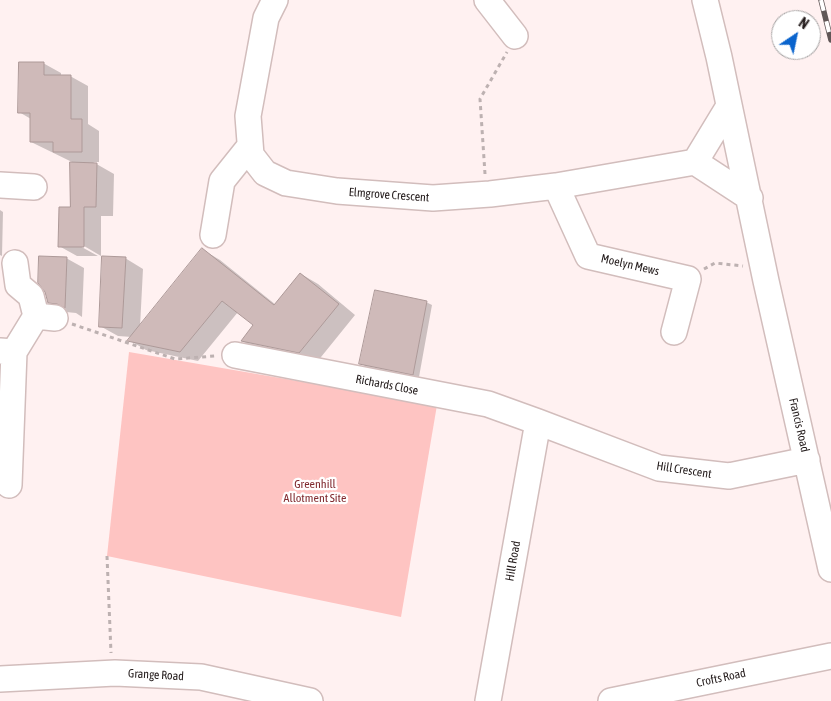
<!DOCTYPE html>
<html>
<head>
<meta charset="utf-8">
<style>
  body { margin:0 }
  #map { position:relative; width:831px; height:701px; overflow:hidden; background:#fff1f1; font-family:"Asap Condensed",sans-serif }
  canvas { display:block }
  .north { position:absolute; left:771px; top:10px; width:50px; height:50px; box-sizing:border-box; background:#fff; border:1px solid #a7a4a4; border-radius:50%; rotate:34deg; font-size:14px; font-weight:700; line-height:20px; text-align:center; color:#231b1b }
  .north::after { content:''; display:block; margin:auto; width:18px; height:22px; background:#0a64cd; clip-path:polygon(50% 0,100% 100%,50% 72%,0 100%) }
</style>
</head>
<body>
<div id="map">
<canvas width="831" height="701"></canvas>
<div class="north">N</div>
</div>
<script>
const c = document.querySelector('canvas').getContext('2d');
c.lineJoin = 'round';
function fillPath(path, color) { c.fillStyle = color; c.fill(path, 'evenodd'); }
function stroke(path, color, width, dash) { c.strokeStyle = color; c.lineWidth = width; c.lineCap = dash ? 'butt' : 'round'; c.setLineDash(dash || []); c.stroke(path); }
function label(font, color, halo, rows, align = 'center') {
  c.font = font + ' "Asap Condensed",sans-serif'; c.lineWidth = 4.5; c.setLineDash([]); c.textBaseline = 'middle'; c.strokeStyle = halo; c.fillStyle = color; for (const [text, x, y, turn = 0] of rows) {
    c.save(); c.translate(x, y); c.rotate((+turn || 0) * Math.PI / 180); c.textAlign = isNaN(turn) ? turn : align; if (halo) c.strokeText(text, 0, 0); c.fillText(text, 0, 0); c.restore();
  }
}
fillPath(new Path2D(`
  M129,352L437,405L401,617L107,556Z`), '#fec4c2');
fillPath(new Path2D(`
  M43,63L61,73V76H70L88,86V124L99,131V162H93L114,174L113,216H101V256L79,243L78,245L98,256H77L59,246L71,208L72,162L31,142V119L19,112Z
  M0,210L3,212L2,256L0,255Z
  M203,250L220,260L276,305L301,274L318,284L355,315L317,362L259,351L242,341L255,325L238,312L198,361L146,350L129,340L132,337L118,336L100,326L125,258L143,269L140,327Z
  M66,258L84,268L82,317L76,313L66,312L49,302Z
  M426,302L432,305L419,377L367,367L361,364Z`), '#0003');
const building = new Path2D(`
  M19,62H44V75H71V119H82V152H53V142H30V113H18Z
  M70,162L97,163L96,207H84V247H58L59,207H70Z
  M202,248L274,305L300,273L339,304L299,353L241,341L253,325L222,301L180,352L127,341Z
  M39,256L67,257L65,308L57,304L48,303L45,292L38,283Z
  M102,256L126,257L122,328L99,327Z
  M375,290L427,301L413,375L359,364Z`);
fillPath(building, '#cfbab9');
stroke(building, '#ad9998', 1);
const minor = new Path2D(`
  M275,0L266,18L248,116L251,155L265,173L286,183L337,191L433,198L490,194L556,186L695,162L729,106
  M487,0L515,36
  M705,0L719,57L766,281L831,569
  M695,162L750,198
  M0,185L34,187
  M556,186L588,256L688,279L674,332
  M213,235L222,181L250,146
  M15,263L18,285L31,296L36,316
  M0,351L14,352L9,485
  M14,352L36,316L55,318
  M235,355L488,404L538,422L659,468L729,476L807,460
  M0,679L115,673L201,677L310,701
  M488,701L538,422
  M611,701L831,656`);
stroke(minor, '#d2bdbc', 28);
stroke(new Path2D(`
  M485,174L480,99L507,52
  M704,269L715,263L743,266
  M72,324L175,359L215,356
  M107,556L111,653`), '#bdb1b1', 3, [4, 4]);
stroke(minor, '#fff', 25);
const rail = new Path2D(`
  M821,0L831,40`);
stroke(rail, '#605656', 5.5);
stroke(rail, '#fff', 4, [11]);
label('12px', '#231b1b', '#fff', [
  ["Elmgrove Crescent",389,195,4],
  ["Moelyn Mews",630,265,13],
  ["Richards Close",387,385,11],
  ["Francis Road",799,425,77],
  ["Hill Crescent",684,470,9],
  ["Hill Road",513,561,-80],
  ["Grange Road",156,675,3],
  ["Crofts Road",721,678,-12]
]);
label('12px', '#802a2f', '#fff', [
  ["Greenhill",315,484],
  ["Allotment Site",315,498]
]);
</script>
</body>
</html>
